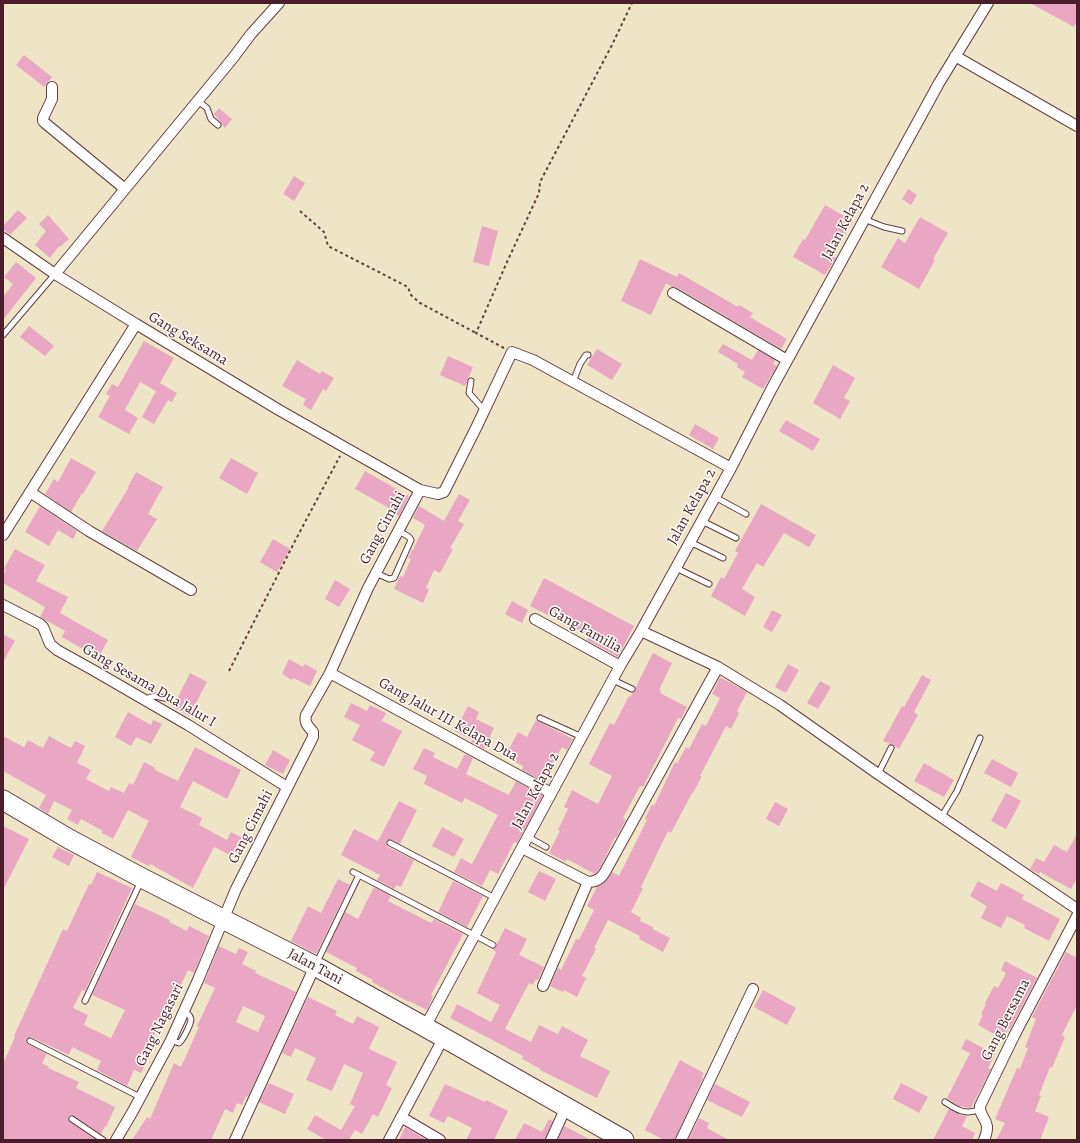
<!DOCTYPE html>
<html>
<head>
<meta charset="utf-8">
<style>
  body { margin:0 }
  #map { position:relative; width:1080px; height:1143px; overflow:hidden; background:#eee5c7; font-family:Alegreya,serif }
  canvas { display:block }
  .frame { position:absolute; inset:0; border:4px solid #4a1f2b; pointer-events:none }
</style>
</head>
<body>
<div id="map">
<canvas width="1080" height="1143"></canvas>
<div class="frame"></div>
</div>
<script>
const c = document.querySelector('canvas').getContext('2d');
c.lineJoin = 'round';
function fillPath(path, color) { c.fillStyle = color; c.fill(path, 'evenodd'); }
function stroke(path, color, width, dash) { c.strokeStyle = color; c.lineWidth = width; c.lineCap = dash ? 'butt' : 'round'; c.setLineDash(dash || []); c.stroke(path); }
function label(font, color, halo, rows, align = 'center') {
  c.font = font + ' Alegreya,serif'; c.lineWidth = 3; c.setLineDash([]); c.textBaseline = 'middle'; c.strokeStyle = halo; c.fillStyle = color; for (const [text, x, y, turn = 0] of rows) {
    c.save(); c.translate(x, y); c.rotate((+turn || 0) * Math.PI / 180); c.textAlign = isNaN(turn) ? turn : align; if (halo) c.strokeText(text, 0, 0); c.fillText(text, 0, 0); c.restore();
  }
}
fillPath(new Path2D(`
  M1030,3H1073L1077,5V21L1074,27Z
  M24,55L52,77L44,87L16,65Z
  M219,108L232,119L225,128L214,114Z
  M294,176L305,183L294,201L283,194Z
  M908,189L917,195L911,205L902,199Z
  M825,205L853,221L832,256L836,258L825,275L793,257L803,239L805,240Z
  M18,210L27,218L10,235L3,229V226Z
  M48,215L69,239L60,247L59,246L50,258L35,245L46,231L39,224Z
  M920,217L948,233L933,259L935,260L919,289L881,267L898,238L905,243Z
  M482,226L498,231L489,266L473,262Z
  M640,259L677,277L679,273L738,307L739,305L753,313L750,317L787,339L781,349L676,287H672L666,283L651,315L621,301Z
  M16,262L36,278L3,320V297L13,284L4,277Z
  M29,326L54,346L45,356L20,337Z
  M144,341L174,358L160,383L177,393L172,402L168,400L154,424L142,417L156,391L140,382L125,410L138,418L129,434L98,417L110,396L106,394L112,384L118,387Z
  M723,344L752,360L758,350L775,360L773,364L777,366L763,389L742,377L745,372L737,367L738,364L718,352Z
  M597,349L622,364L612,380L587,365Z
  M448,356L473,367L465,386L440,375Z
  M297,360L320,374L322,371L334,378L326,391L323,389L311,410L303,405L306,399L282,386Z
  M833,365L855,378L844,398L850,401L840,419L813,403Z
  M786,420L820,439L813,451L779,431Z
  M695,424L719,438L713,449L689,435Z
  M71,458L96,472L83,494L82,493L71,512L45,494L54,479L58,482Z
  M231,458L258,473L247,494L219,478Z
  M365,471L409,496L399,516L388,510L389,508L355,489Z
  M136,472L163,487L148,514L157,519L137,551L102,531L129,487H128Z
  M459,494L470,500L458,521L464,524L450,548L453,549L440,573L434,570L426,588L429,589L423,603L394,589L400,576L403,577L411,559L408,558L412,550H413L425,525L413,518L419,506L444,521Z
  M761,504L816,535L809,547L784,533L763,567L757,563L742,589L755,597L745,616L711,596L721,577L724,579L738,553L735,551Z
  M40,506L77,531L73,539L58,530L49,546L25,532Z
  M273,539L290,549L277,572L260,562Z
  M15,549L45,565L36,581L68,597L60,613L108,640L98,658L62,637L65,631L40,617L45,607L3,583V576L6,570L4,569Z
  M544,578L634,626L618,657L587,640L589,636L530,606Z
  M335,580L350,589L339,607L325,599Z
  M512,601L528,610L522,623L505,614Z
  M772,610L782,615L772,632L763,627Z
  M3,634L15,641L3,662Z
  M653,653L672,663L659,690H661L660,693L687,707L681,719L678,718L643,787L640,786L623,818L626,820L616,838L615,837L601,866L595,874L567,859L566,862L549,853L560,831L558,830L568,809L564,807L572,790L598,804L612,776L589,764L610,723L614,725L629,696L630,697L633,693L635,691L636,687Z
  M289,659L303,667L305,664L317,671L310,686L293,678L292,680L282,674Z
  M788,664L799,670L786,693L775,687Z
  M190,673L207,682L189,716L173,707Z
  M922,675L931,680L914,712L918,715L899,749L893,745L883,741L902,706L904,707Z
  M720,677L747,692L737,711L739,713L731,729L726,726L700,776H702L693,793H692L671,833L668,831L641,887L643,888L631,912L641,918L640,921L653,927V929L670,938L663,952L639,939L640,936L608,920L594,948L596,949L582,976L586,978L577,997L564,990L563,992L550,986L558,968L561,970L576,939L579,940L594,910L587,906L597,887L606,881L612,872L619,876L647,820L645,819L652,804L654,806L675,762L677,764L686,747L689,749L702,724L706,726L720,698L712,694Z
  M820,681L831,687L818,709L807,703Z
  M351,703L367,711L370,705L386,713L382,721L402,731L384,767L370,760L375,752L352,740L360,725L344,717Z
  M468,706L479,712L476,719L494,728L484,749L471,742L472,740L455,731Z
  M128,712L151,725L153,720L162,724L151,744L136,737L131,746L115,737Z
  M536,720L573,739L567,750L562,747L551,768L553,769L546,783L522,770L523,766L505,757L518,732L527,737Z
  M3,736L24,747L28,740L43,748L49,736L71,748L75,741L85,746L77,763L91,770L86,779L109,791L111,787L124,793L129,783L133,785L144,762L155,768V770L178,781L195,747L241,770L227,799L193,781L180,807L202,818L199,825L227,840L231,832L243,838L234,857L214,847L193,888L150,864L149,866L131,857L149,821L128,810L113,839L102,833L103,831L81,819L78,825L67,819L72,810L54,801L48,814L39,808L46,795L3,771Z
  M424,748L435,753L433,757L457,769L465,754L473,758L466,774L509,795L516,781L543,796L517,843L514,842L498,874L490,870L482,886L454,872L461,858L472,864L498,815L465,798L462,803L424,784L427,776L413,769Z
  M273,750L290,760L283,774L265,765Z
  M992,759L1018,773L1011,787L984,773Z
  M924,763L954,780L944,797L914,781Z
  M1006,793L1021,801L1006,829L991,821Z
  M399,801L417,810L400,844L390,839L387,841L386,844L388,847L414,860L401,887L396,885L394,889L377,880L380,875L341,855L354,829L378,841Z
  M775,802L788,809L779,826L766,819Z
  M3,826L29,839L3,890Z
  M442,827L464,839L454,857L432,846Z
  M1077,834V878L1071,889L1040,872L1039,874L1030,869L1036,858L1044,862L1054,845L1067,852Z
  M58,847L74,855L69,866L52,857Z
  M539,871L556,879L545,901L528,892Z
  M97,872L132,888L85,991L82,990L73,1008L88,1015L84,1025L111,1038L125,1010L92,995L135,904L170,920L169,922L187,931L189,926L209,936L194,973L188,970L160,1028L158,1027L144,1057L148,1059L141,1073L134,1070L127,1086L97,1070L101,1061L72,1047L69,1055L31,1037L27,1039L26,1042L28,1044L47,1054L42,1063L49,1067L48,1068L79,1082L76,1088L115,1107L106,1127L105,1126L101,1134L74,1116L71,1115L69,1117L70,1122L96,1140H3V1064L15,1037L14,1036L63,929L67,931L89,884L91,885Z
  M338,879L350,885L316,954L291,941L308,906L321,913Z
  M453,881L483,896L467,927L438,912Z
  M978,881L997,891L1001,883L1024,895L1022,899L1060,919L1049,941L1024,928L1025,925L1007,916L1001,928L981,918L987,906L970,896Z
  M374,887L391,896L388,901L431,923L434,919L463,934L431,995L433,996L427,1010L409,1001V1002L372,982L373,980L356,971L357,968L326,952L345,912L358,919Z
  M505,928L527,939L519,955L544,967L538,980L536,979L533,985L529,983L505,1029L531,1042L539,1025L558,1034L562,1026L588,1040L580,1056L610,1071L597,1098L540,1070L541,1069L522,1059L523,1056L450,1018L457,1004L491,1022L500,1005L477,993L496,952L493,950L497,946V944Z
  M219,946L236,954L239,948L248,952L242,964L256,971L255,973L296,992L248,1097L246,1096L242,1105L237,1103L233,1113L225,1109L211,1140H132L147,1117L150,1119L174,1063L181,1067L199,1027L197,1026L215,988L204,983ZM243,1006L265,1016L258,1032L236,1022Z
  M1066,952L1077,958V1005L1062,1035L1065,1037L1052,1068L1050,1067L1039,1095L1041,1096L1035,1111L1049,1117L1040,1140H996L1005,1123L995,1119L1017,1068L1020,1069L1028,1048L1025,1047L1036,1019L1032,1017Z
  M1005,961L1037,978L1010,1029L1009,1028L1003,1039L978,1025L983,1015L981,1014L986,1004L985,1003L994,986L998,988L1006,973L1001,970Z
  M763,990L796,1008L787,1025L754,1007Z
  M308,997L337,1011L335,1015L353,1024L357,1016L379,1027L369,1049L397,1062L386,1085L392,1088L378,1117L373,1114L362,1134L355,1130L349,1140H326L307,1129L315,1115L341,1130L355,1106L350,1104L363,1073L344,1064L332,1091L306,1080L316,1058L295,1048L291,1057L282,1053Z
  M966,1039L995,1054L988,1068L991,1069L971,1108H969L959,1106L947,1098L970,1053L961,1049Z
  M680,1060L704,1073L702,1077L703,1078L675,1140H664L645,1130Z
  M269,1083L294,1094L285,1114L259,1102Z
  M901,1083L928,1097L919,1113L893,1099Z
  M445,1084L485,1102L486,1100L508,1111L494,1140H466L472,1128L448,1116L444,1123L429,1116Z
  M715,1084L750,1102L742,1117L707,1100Z
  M949,1109L960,1115L967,1116L962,1126L975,1133L972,1140H933Z
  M699,1118L709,1123L707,1128L729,1140H688Z
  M549,1119L553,1121L545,1140H515L524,1123L542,1132Z
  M564,1126L591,1140H558Z
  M405,1127L427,1140H399Z`), '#e9a7c3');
const lane = new Path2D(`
  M198,101L207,108L211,119L218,125
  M864,219L884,227L902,231
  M3,335L55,274
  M471,381L469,393L484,410
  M573,382L580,364L586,355H588
  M715,497L746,514
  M702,521L736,538
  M690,542L723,558
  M676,568L709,584
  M376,573L389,579L394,578L411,540L409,537L399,531
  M613,680L632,689
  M145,699L155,696L169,699
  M540,718L582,737
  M878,774L891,748
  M942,816L957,791L980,738
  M528,837L546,847
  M390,843L495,898
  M353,872L493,945
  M316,964L359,875
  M85,1001L141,881
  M171,1040L179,1043C183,1040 191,1024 191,1019C190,1015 187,1013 185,1011
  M30,1041L140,1097
  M945,1102C957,1110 964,1115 979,1110
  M72,1119L103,1140`);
const street = new Path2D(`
  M955,56L1077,126
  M52,87V99L43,118V121L45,123L125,189
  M3,238L55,274L233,58L251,34L279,3
  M55,274L136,324
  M673,293L787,360
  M30,492L89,531L191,590
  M3,535L136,324L279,410L420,490
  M3,605L40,624L43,627L50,644L57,650L93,670L188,725L287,787
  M535,619L620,666
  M641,631L718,667L780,705L878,774L1077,909
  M330,673L551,793
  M522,848L588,882C596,882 601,879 605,872L718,667
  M543,986L588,882
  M425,1027L620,666L641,631L731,468L772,388L939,83L988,3
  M401,1117L440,1140
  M116,1140L133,1111L171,1040L198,980L236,889L313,737V732C308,726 304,723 306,715L330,673L368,588L420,490L438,494L444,492L477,426L512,352L533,360L731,468
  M235,1140L315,966
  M389,1140L444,1037
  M551,1140L566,1107
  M681,1140L753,989
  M984,1140C993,1119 979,1120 980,1106L1014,1036L1077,916`);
const highway = new Path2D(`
  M3,800L69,839L142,878L315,966L425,1027L624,1140`);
stroke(lane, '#633d42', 7);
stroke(street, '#633d42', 12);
stroke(highway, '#633d42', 21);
stroke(new Path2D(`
  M300,211L324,232L328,246L408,287L411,295L420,303L476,333
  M504,348L476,333L507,262L539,193L540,182L612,45L632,3
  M229,671L295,541L340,456`), '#633d42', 2, [3, 3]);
stroke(lane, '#fff', 5);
stroke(street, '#fff', 10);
stroke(highway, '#fff', 19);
label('15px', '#4a1f2b', '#fdfcf7', [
  ["Jalan Kelapa 2",846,222,-62],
  ["Gang Seksama",188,339,31],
  ["Jalan Kelapa 2",692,507,-61],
  ["Gang Cimahi",383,528,-62],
  ["Gang Familia",585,630,29],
  ["Gang Sesama Dua Jalur I",149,686,30],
  ["Gang Jalur III Kelapa Dua",448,720,29],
  ["Jalan Kelapa 2",536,791,-62],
  ["Gang Cimahi",251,827,-63],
  ["Jalan Tani",315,967,28],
  ["Gang Bersama",1006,1020,-63],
  ["Gang Nagasari",160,1025,-64]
]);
</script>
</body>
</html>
